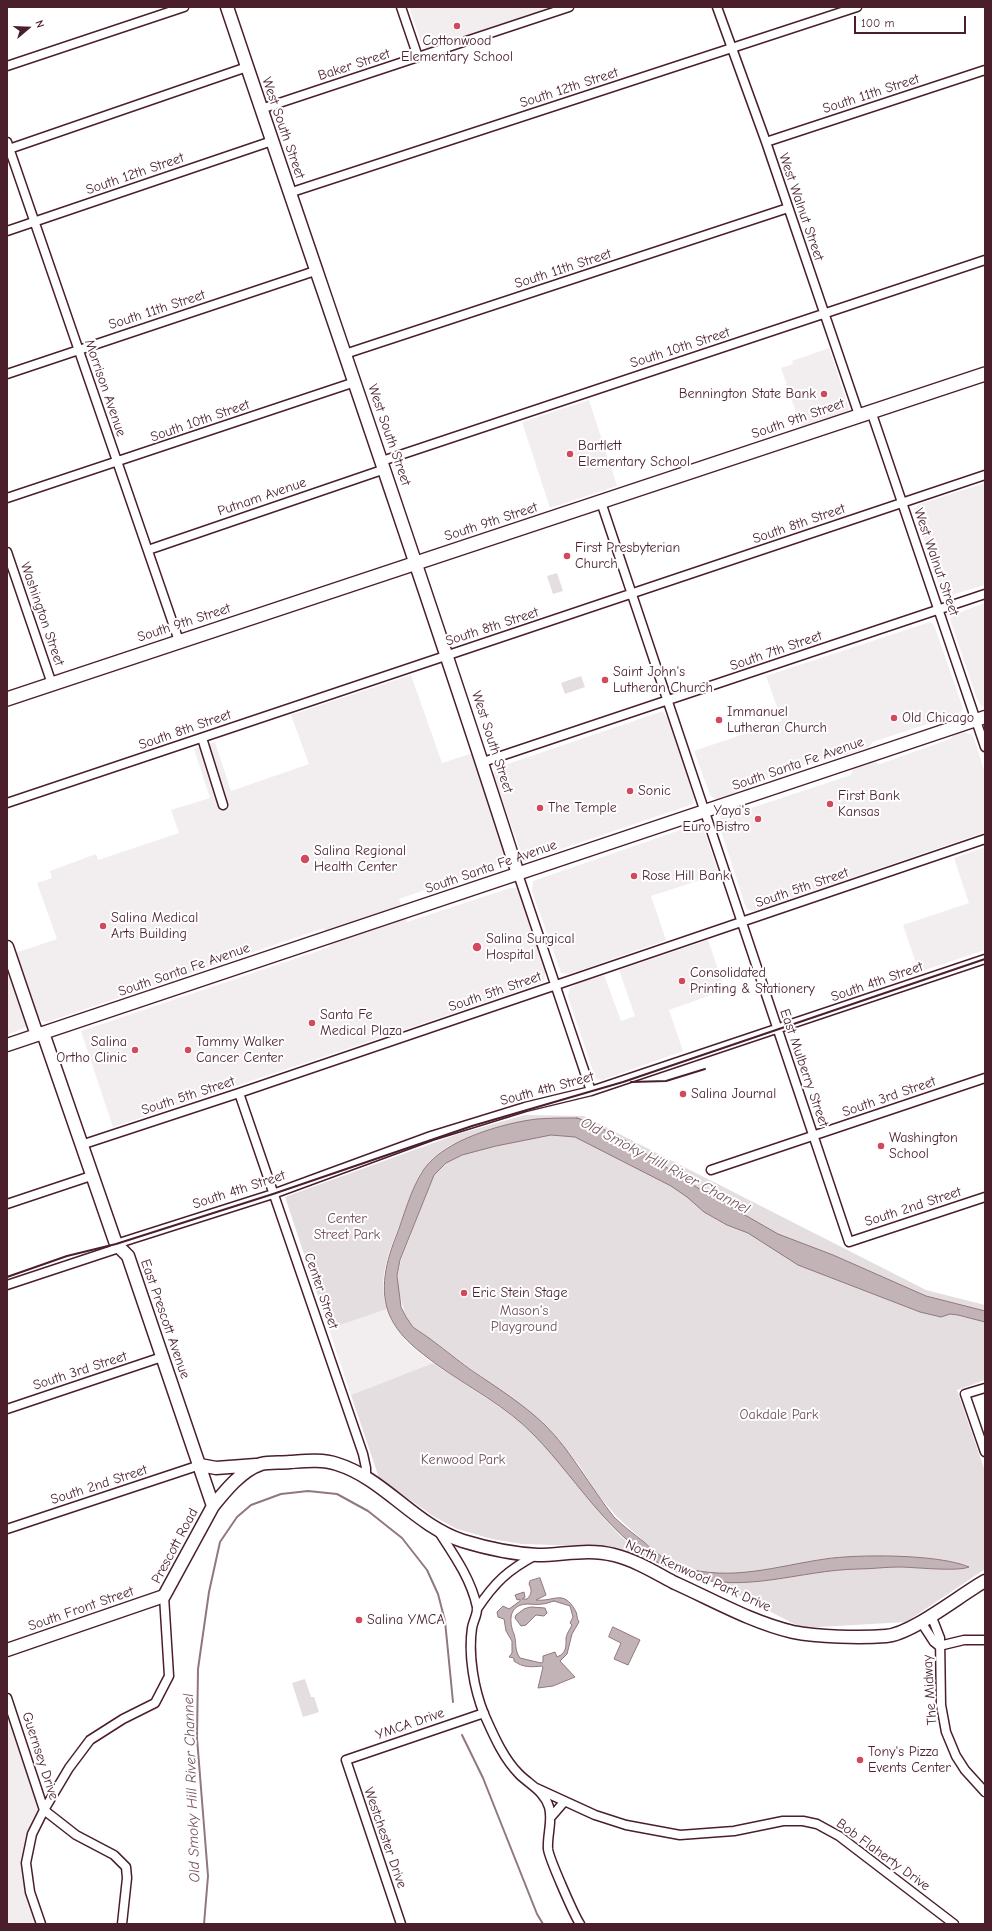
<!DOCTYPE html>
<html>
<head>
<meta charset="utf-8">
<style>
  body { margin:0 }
  #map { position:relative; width:992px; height:1931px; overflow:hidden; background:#fff; font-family:"Comic Neue",sans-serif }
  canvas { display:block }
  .frame { position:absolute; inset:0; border:8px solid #4a1f2b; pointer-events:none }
  .north { position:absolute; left:8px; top:8px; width:40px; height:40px; -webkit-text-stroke:3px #fff; paint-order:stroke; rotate:71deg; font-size:11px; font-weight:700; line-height:16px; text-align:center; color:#4a1f2b }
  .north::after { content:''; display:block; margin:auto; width:14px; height:18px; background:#4a1f2b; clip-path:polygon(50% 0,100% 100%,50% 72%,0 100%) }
  .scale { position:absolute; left:854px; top:16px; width:112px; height:18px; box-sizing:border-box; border:2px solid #4a1f2b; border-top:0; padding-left:5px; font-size:12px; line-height:14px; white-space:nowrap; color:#4a1f2b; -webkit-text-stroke:3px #fff; paint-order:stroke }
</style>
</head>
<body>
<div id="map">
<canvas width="992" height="1931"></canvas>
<div class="frame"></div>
<div class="north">N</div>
<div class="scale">100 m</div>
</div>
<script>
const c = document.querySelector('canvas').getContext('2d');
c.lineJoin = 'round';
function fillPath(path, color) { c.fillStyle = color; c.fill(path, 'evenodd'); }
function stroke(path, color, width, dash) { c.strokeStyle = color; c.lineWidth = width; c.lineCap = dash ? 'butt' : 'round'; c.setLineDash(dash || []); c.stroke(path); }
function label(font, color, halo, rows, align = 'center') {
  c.font = font + ' "Comic Neue",sans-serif'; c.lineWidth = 4; c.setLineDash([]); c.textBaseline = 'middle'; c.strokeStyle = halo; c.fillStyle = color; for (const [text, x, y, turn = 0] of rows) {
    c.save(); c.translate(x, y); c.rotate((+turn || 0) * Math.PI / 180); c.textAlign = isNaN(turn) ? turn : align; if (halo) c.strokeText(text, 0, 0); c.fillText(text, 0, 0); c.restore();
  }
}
fillPath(new Path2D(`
  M409,7H555L427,49L422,45Z
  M829,348L849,408V412L841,417L802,430L781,368L793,364L792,361Z
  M589,400L617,486L550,508L522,422Z
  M985,483V585L945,597L942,594L914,509L920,504Z
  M985,603V707H984L981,706L977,699L950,619L955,614Z
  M930,622L934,625L963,708L958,719L947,723L939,720L873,742L869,747L845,755L838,754L743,786L738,792L719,799H715L710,795L694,751L782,721L766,676Z
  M411,675L442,763L473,753L508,861L399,899L407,922L510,888H517L520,891L546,971L544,980L541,983L439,1018L113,1127L81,1031L330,947L324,928L47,1022L42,1021L39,1018L15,953L57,939L37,883L52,878L50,871L96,854L98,860L179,833L171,810L210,798L194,749L215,742L231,791L309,764L291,715Z
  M660,712H663L668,719L694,797L693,804L529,860L523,858L493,775L496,768Z
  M964,732L972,735L974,738L985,773V832L755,911L748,910L746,908L719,825L720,816L723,814L735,809L742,811L851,775L853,769L872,762L880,764L950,739L954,735Z
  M695,825H699L704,830L719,874L651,896L666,940L570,974L561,973L532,891L533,881Z
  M985,847V950L919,972L903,925L969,903L954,858Z
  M708,940L725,990L669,1010L683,1051L602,1080L597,1079L595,1077L568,997L569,989L578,983L604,975L621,1021L635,1016L619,970Z
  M7,959L28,1026L7,1035Z
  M387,1309L391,1320L408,1344L433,1363L351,1395L329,1329Z
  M7,1715L38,1807L39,1814L24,1846L21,1860L23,1881L34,1919L33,1924H7Z`), '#f2eeef');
fillPath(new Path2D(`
  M557,573L563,591L553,594L547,576Z
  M581,676L585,687L565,694L561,683Z
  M525,1115L584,1116L926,1290L985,1305V1380L957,1390L985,1471V1569L906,1622L802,1628L658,1554L617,1517L598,1495L579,1465L545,1424L413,1326L406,1317L398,1290V1275L401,1260L434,1175L446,1164L455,1143C443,1149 432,1157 424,1168C416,1178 412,1194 407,1207C395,1238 375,1274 387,1309L329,1329L285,1197L458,1134Z
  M433,1363C465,1385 499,1404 528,1429C566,1462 590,1508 626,1541C634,1548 644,1555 652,1561L651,1563L613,1547L522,1544L492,1539L457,1529L433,1516L379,1478L351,1395Z
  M305,1679L311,1697H314L319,1712L303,1717L292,1683Z`), '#e5dee0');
const water = new Path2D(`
  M577,1118L589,1122L625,1140L698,1188L778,1234L833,1255L926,1296L985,1311V1322L958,1315L950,1314L941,1317L920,1312L798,1265L748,1233L727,1225L704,1212L687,1197L671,1186L575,1137L551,1135L496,1146L462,1155L446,1163L434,1175L400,1260L397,1276L401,1307L406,1317L413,1327C433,1340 452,1356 471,1370C496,1387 523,1404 545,1425C572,1452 590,1487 614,1517C623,1526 634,1534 644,1542C656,1553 667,1562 682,1567C731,1582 777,1566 825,1559C858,1554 939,1554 969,1567C957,1572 914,1567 898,1567C885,1567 872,1569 858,1569C800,1570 746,1594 688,1576C619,1555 582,1484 534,1435C506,1406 468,1387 436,1364C419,1351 404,1341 393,1322C378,1296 385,1265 395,1239C404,1217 410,1190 424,1169C444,1140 503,1123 537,1119C550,1118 564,1118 577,1118Z
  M540,1578L546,1595L536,1600C554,1602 563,1589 575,1610C578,1614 576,1618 579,1622L572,1634L567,1654L560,1661L575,1677L553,1686L538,1688L543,1667L542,1666C532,1667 523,1668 514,1661V1658L509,1657L512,1653V1641L506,1631L504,1619L498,1617L497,1612L503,1606L509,1609L520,1601V1599L517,1600L515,1595L524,1592L525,1597L522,1599H527C532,1594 532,1590 529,1584L530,1581ZM554,1601L570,1606L573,1617L570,1623L572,1625C570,1629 567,1633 566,1638C566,1646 567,1653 557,1657L555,1652L543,1656V1662L541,1663L520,1658C514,1650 517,1643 514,1634C509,1622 508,1605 527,1604C532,1604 537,1605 542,1604C546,1604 550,1602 554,1601Z
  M531,1607L545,1608L547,1613L544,1616L536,1615L526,1625L521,1626L515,1618L516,1615L524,1609Z
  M613,1627L640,1640L628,1665L614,1659L621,1643L609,1637Z`);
fillPath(water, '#c1b3b6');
stroke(water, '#91787e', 1);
stroke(new Path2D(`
  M462,1735L483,1778L537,1914L543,1924
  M204,1924L208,1876L197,1738L198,1669L209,1592L220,1542L237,1517L251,1505L281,1494L308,1491L337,1494L368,1511L402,1538L427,1570L438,1594L445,1621L453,1702`), '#91787e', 2);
const street = new Path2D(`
  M401,7L418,57
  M717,7L766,142L859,415
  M7,66L184,7
  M261,109L569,7
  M7,142L179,641
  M766,142L985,70
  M9,149L247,67
  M289,193L857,7
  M7,231L272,141
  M345,354L788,208
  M7,374L315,271
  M871,411L985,747
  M382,461L985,260
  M7,498L355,382
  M601,502L849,1242L985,1197
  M148,550L385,469
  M7,552L52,684
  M202,738L223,805
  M483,762L985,594
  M7,803C333,694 659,585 985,475
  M518,874L591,1091
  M239,1093L363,1454L366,1468V1477
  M81,1145L239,1093L985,839
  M711,1170L985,1078
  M7,1204L91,1176
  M116,1244L273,1194L431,1136L525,1107L591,1091L985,959
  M7,1285L119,1248
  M985,1388L965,1394L985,1452
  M7,1409L162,1357
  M7,1529L200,1465
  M439,1532C454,1555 471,1579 477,1607C478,1614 473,1621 472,1628C468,1655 474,1689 484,1714C493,1734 503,1758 519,1774C530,1785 544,1791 549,1807C553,1820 547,1835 548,1849C549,1858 574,1915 580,1924
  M477,1609C495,1582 508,1570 536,1555
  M931,1615L940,1638L941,1705L946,1732L956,1756L965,1770L985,1792
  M921,1622L934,1642L939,1646
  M939,1646L964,1640H985
  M7,1698L44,1810L76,1835L114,1855L126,1867L127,1878L122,1924
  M536,1788L595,1815L626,1825L680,1835L734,1831L783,1821H803L817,1824L839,1836L954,1924
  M551,1817L564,1802
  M41,1924L30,1892L26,1863L32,1834L44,1810L69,1768L90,1740L123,1719L155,1703L169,1676L164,1596
  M401,1924L346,1760L484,1713`);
const secondary = new Path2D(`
  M227,7C324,296 425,583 518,874
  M7,947L37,1035
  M43,1033L116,1244L128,1256L213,1506
  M7,1045L985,717
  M200,1465L216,1468L256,1465
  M7,1650L164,1596L213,1506C225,1491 242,1470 261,1464C269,1462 281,1463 290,1462C305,1461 322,1459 337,1464C385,1479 414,1525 463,1541C486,1548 513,1554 538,1555C563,1555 588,1548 614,1555C635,1560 656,1573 675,1583C713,1600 751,1622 793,1632C817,1637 861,1638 886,1636C912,1634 960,1595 985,1581`);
const primary = new Path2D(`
  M7,699L985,374`);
stroke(street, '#4a1f2b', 11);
stroke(secondary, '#4a1f2b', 15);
stroke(primary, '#4a1f2b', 16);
stroke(street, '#fff', 8);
stroke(secondary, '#fff', 12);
stroke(primary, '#fff', 13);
stroke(new Path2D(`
  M631,1082L666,1081L705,1069
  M7,1277L67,1256L116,1244L273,1194L472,1126L623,1082L985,959`), '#4a1f2b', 2);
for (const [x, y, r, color] of [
  [457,26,4,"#d1495b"],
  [824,394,4,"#d1495b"],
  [570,454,4,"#d1495b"],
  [567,556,4,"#d1495b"],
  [605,680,4,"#d1495b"],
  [894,718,4,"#d1495b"],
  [719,720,4,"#d1495b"],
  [630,791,4,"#d1495b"],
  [830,804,4,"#d1495b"],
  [540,808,4,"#d1495b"],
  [758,819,4,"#d1495b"],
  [305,859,5,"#d1495b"],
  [634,876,4,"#d1495b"],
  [103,926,4,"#d1495b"],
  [477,947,5,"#d1495b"],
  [682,981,4,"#d1495b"],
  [312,1023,4,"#d1495b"],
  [135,1050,4,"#d1495b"],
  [188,1050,4,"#d1495b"],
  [683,1094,4,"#d1495b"],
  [881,1146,4,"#d1495b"],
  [464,1293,4,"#d1495b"],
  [359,1620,4,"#d1495b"],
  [860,1760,4,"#d1495b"]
]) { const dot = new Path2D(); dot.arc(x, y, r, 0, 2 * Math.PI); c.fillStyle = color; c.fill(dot); stroke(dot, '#fff', 1.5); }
label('14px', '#4a1f2b', '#fff', [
  ["Cottonwood",457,41,"center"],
  ["Elementary School",457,57,"center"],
  ["Bennington State Bank",816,394,"right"],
  ["Bartlett",578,446],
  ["Elementary School",578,462],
  ["First Presbyterian",575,548],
  ["Church",575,564],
  ["Saint John's",613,672],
  ["Lutheran Church",613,688],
  ["Immanuel",727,712],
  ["Lutheran Church",727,728],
  ["Old Chicago",902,718],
  ["Sonic",638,791],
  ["First Bank",838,796],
  ["Kansas",838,812],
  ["The Temple",548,808],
  ["Yaya's",750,811,"right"],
  ["Euro Bistro",750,827,"right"],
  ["Salina Regional",314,851],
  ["Health Center",314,867],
  ["Rose Hill Bank",642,876],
  ["Salina Medical",111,918],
  ["Arts Building",111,934],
  ["Salina Surgical",486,939],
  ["Hospital",486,955],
  ["Consolidated",690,973],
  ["Printing & Stationery",690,989],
  ["Santa Fe",320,1015],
  ["Medical Plaza",320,1031],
  ["Salina",127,1042,"right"],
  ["Ortho Clinic",127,1058,"right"],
  ["Tammy Walker",196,1042],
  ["Cancer Center",196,1058],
  ["Salina Journal",691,1094],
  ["Washington",889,1138],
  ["School",889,1154],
  ["Eric Stein Stage",472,1293],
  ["Salina YMCA",367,1620],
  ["Tony's Pizza",868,1752],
  ["Events Center",868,1768]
], 'left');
label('14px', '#4a1f2b', '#fff', [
  ["Baker Street",354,65,-18],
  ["South 12th Street",569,88,-18],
  ["South 11th Street",871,94,-18],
  ["West South Street",283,128,71],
  ["South 12th Street",135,174,-19],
  ["West Walnut Street",801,207,71],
  ["South 11th Street",563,269,-18],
  ["South 11th Street",157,310,-18],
  ["South 10th Street",680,348,-18],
  ["Morrison Avenue",105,388,71],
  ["South 9th Street",798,419,-19],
  ["South 10th Street",200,421,-19],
  ["West South Street",389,435,71],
  ["Putnam Avenue",262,497,-19],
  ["South 9th Street",491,522,-18],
  ["South 8th Street",799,524,-19],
  ["West Walnut Street",936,562,71],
  ["Washington Street",42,614,71],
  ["South 9th Street",184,623,-18],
  ["South 8th Street",492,627,-18],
  ["South 7th Street",776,651,-19],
  ["South 8th Street",185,730,-19],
  ["West South Street",492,742,72],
  ["South Santa Fe Avenue",798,764,-19],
  ["South Santa Fe Avenue",491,867,-19],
  ["South 5th Street",802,888,-19],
  ["South Santa Fe Avenue",184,970,-19],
  ["South 4th Street",877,982,-19],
  ["South 5th Street",495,992,-19],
  ["East Mulberry Street",804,1068,71],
  ["South 4th Street",547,1089,-15],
  ["South 5th Street",188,1096,-18],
  ["South 3rd Street",889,1097,-19],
  ["South 4th Street",239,1190,-18],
  ["South 2nd Street",913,1207,-18],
  ["Center Street",321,1291,71],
  ["East Prescott Avenue",165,1319,71],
  ["South 3rd Street",80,1371,-18],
  ["South 2nd Street",99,1485,-18],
  ["Prescott Road",175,1546,-62],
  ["North Kenwood Park Drive",698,1576,24],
  ["South Front Street",81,1609,-19],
  ["The Midway",930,1690,-94],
  ["YMCA Drive",410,1724,-19],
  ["Guernsey Drive",40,1756,72],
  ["Westchester Drive",385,1838,71],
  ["Bob Flaherty Drive",883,1855,36]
]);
label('14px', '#714f58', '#fff', [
  ["Center",347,1219],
  ["Street Park",347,1235],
  ["Mason's",524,1311],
  ["Playground",524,1327],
  ["Oakdale Park",779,1415],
  ["Kenwood Park",463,1460]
]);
label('italic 15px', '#74535c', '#fff', [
  ["Old Smoky Hill River Channel",665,1166,28],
  ["Old Smoky Hill River Channel",192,1788,-92]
]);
</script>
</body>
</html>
